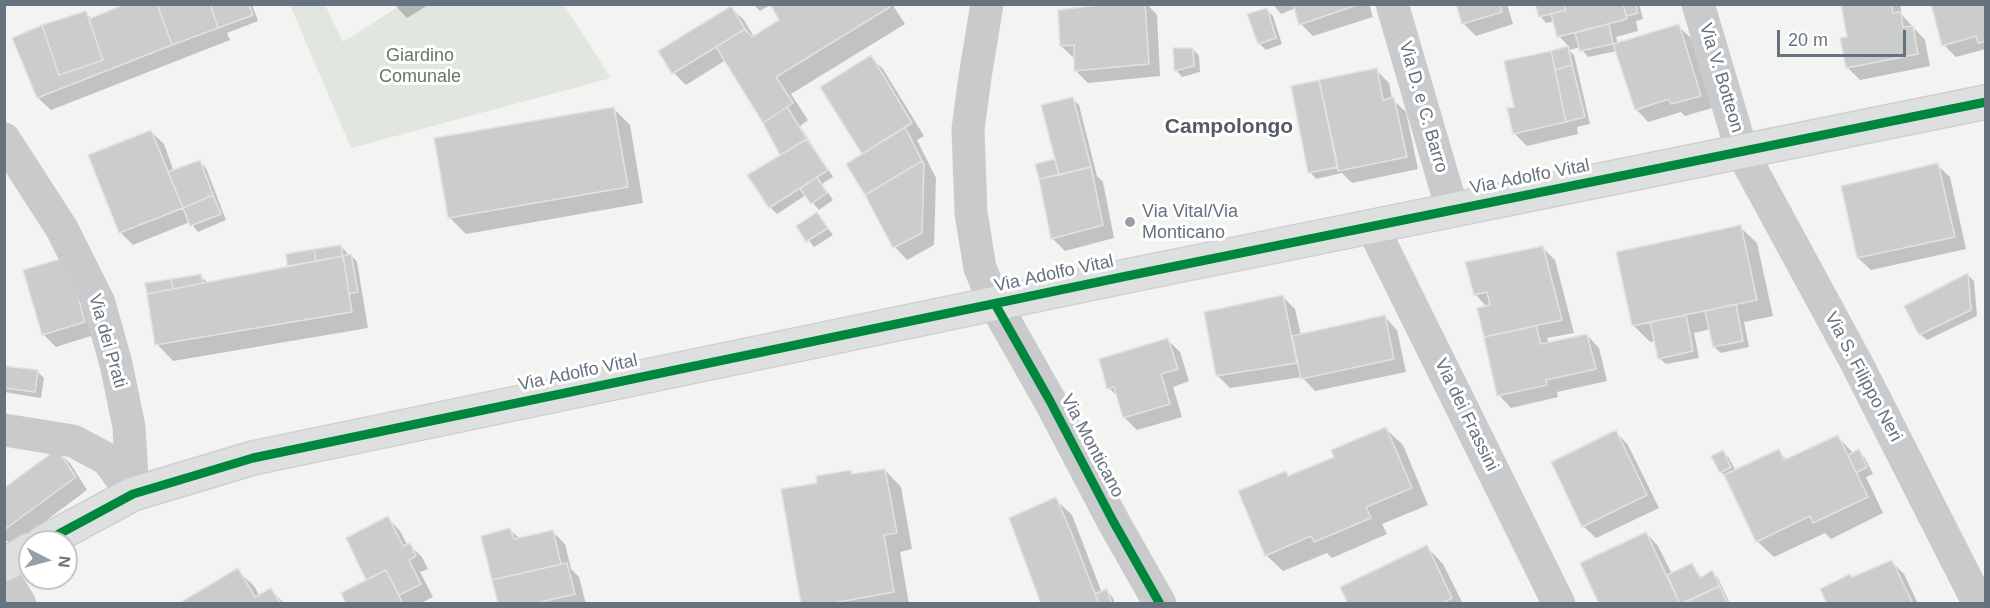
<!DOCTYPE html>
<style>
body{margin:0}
#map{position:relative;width:1990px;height:608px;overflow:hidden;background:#f3f3f2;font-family:Helvetica,sans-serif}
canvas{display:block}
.frame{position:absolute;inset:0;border:6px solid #66737f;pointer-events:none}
.north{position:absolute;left:18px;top:530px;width:60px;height:60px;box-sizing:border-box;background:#fff;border:2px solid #c2c7cc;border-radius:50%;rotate:96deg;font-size:16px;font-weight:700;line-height:24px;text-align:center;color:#66737f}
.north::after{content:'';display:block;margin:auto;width:21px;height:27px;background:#97a0a7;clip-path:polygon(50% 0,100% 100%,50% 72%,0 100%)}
.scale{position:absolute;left:1777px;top:30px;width:129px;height:27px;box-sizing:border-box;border:3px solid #66737f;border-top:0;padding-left:8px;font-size:18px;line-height:21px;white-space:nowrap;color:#66737f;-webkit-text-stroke:4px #fff;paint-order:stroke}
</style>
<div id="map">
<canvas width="1990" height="608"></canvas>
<div class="frame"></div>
<div class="north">N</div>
<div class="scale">20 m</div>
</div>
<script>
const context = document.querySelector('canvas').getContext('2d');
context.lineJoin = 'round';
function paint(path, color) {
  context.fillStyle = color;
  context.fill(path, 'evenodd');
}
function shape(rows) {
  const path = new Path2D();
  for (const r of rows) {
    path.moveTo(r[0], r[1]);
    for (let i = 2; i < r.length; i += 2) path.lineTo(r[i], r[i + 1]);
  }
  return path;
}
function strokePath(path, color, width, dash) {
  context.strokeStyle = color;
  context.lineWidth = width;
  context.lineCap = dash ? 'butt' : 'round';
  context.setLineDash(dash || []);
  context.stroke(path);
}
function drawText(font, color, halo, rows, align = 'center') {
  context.font = font + ' Helvetica,sans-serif';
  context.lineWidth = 6;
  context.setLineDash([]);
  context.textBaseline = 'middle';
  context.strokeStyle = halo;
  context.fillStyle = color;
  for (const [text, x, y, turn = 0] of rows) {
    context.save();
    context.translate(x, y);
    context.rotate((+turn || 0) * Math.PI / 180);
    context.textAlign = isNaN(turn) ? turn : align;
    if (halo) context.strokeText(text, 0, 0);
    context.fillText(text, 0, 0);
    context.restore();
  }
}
paint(shape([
 [290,5,325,5,343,42,401,5,564,5,611,78,351,148]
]), '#e2e6e0');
paint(shape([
 [131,4,252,4,258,21,227,33,230,40,51,110,38,98,85,12,93,20],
 [394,4,430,4,407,18],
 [753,4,772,4,760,11],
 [772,4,892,4,905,24,791,94,808,120,800,126,833,177,822,184,833,200,819,210,806,195,777,214,770,207,749,176,782,155,726,60,686,85,674,73,731,8,744,20,754,37,782,21],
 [1122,4,1147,4,1157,15,1160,76,1088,83,1076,71,1076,58,1074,58,1061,46],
 [1273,4,1369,4,1373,17,1313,36,1301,24,1296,8,1281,14],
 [1458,4,1507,4,1513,24,1476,36,1463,23],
 [1537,4,1639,4,1643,19,1636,21,1638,31,1616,37,1618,44,1678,26,1691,38,1712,108,1685,116,1681,112,1648,122,1636,109,1617,51,1588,57,1582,50,1581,47,1569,50,1574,55,1590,124,1577,127,1578,134,1527,146,1514,133,1516,108,1551,52,1570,48,1559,36,1555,21,1546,23,1540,16],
 [1842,4,1900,4,1902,15,1925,40,1930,66,1860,80,1847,67,1849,38],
 [1986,4,1986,49,1956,57,1944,45],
 [1266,9,1273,16,1282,44,1266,50,1259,43],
 [1193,49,1199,56,1200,72,1182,77,1176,70],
 [870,57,883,69,924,136,917,140,936,178,934,245,907,260,895,247,867,194,864,155],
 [1376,70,1389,83,1392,99,1406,112,1418,169,1352,183,1342,173,1316,179,1310,172],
 [1073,99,1079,105,1097,176,1103,182,1114,238,1065,251,1052,238,1057,160],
 [613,108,630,125,643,203,466,234,449,217],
 [151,132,164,144,174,172,200,162,206,168,226,220,198,232,190,222,133,245,120,232],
 [1937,165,1950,177,1966,249,1871,270,1858,258],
 [817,214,833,235,814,247,798,226],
 [1740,227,1757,243,1773,316,1744,322,1749,347,1721,353,1714,347,1711,329,1694,333,1699,358,1666,364,1659,358,1656,341,1650,342,1633,325],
 [341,246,347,253,348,256,351,255,357,262,368,328,173,361,157,344,147,285,200,276,207,282,291,267,289,266],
 [1542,247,1555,260,1574,333,1547,338,1549,344,1587,335,1599,348,1607,381,1557,392,1558,397,1511,408,1499,395,1479,309,1487,307,1475,294],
 [66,259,97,334,56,347,43,334],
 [1968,275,1974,281,1977,316,1927,340,1920,334],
 [1283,297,1295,309,1301,335,1385,317,1397,330,1406,372,1315,391,1302,377,1230,388,1218,376],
 [1167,339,1180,352,1189,381,1173,387,1182,417,1137,430,1125,418,1119,398,1109,388],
 [4,367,37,371,44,378,41,398,4,392],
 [1386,429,1403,445,1428,505,1382,524,1387,534,1332,558,1327,553,1283,571,1266,555,1286,473,1290,477,1336,458],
 [1616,432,1628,445,1659,508,1596,538,1583,526],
 [1837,436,1854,454,1859,451,1865,458,1873,474,1866,477,1883,513,1831,539,1825,533,1774,557,1757,541,1726,477,1721,472,1723,452,1729,458,1736,471,1778,451,1787,460],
 [57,451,70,463,87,490,12,546,4,538,4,489],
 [885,470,901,487,912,549,900,552,909,604,803,604,819,484,851,472,855,475],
 [1055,499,1072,515,1102,593,1107,591,1113,598,1115,604,1043,604],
 [388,518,400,531,408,546,409,545,422,557,428,569,420,572,433,597,419,604,348,604,368,580,348,539],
 [510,530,520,539,552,531,565,544,571,569,579,577,586,604,500,604,483,537],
 [1646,533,1658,546,1672,574,1692,565,1702,578,1712,572,1718,578,1730,604,1601,604],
 [1427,547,1443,564,1463,604,1349,604],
 [1892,562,1904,574,1918,604,1829,604,1853,579],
 [237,570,254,586,260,596,271,590,285,604,181,604]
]), '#0003');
const building = shape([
 [125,4,157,4,172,45,37,98,12,38,42,25,59,75,103,60,89,19,125,4],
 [157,4,210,4,218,28,172,45,157,4],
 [210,4,249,4,253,15,218,28,210,4],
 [770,4,888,4,890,7,776,77,793,103,763,123,716,47,745,29,752,37,779,20,770,4],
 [1108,4,1145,4,1149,64,1074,71,1074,45,1060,46,1058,10,1108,4],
 [1293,4,1360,4,1299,25,1293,4],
 [1456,4,1500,4,1502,12,1462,24,1456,4],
 [1535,4,1564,4,1566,10,1539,17,1535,4],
 [1564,4,1623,4,1627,19,1557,37,1551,14,1566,10,1564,4],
 [1623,4,1635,4,1638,13,1626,16,1623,4],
 [1841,4,1891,4,1893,13,1901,12,1903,27,1913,26,1918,54,1846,68,1840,38,1847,37,1841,4],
 [1931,4,1986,4,1986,41,1978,43,1976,36,1942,46,1931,4],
 [731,6,745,29,672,74,658,51,731,6],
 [1267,8,1276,38,1258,44,1247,14,1267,8],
 [86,11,103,60,59,75,42,25,86,11],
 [1609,24,1613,44,1580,51,1575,33,1609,24],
 [1679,24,1701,96,1671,104,1669,99,1635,110,1613,44,1679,24],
 [1568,46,1572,65,1555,70,1551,51,1568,46],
 [1173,48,1193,48,1194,66,1174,71,1173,48],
 [1551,51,1566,122,1513,134,1507,108,1514,107,1504,61,1551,51],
 [871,55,912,123,862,154,820,87,871,55],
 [1572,65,1585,117,1566,122,1555,70,1572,65],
 [1377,68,1383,100,1394,97,1407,157,1338,171,1319,80,1377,68],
 [1319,80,1338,167,1308,173,1291,86,1319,80],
 [1073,97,1091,167,1059,175,1041,105,1073,97],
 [614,107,628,187,448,218,434,138,614,107],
 [787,107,807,139,780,155,763,123,787,107],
 [905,127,922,161,865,195,846,164,905,127],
 [151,130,183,208,119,233,88,155,151,130],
 [807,139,828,170,769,208,747,175,807,139],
 [1055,159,1059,175,1039,179,1035,164,1055,159],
 [200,160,213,195,183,208,168,172,200,160],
 [922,161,924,164,922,233,893,248,865,195,922,161],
 [1938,163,1955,237,1857,258,1841,186,1938,163],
 [1091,167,1103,225,1051,239,1039,179,1091,167],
 [817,177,827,193,811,204,800,189,817,177],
 [213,195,221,214,190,226,183,208,213,195],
 [817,212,828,228,806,242,796,226,817,212],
 [1741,225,1757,300,1632,326,1616,252,1741,225],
 [341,245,343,256,316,261,314,249,341,245],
 [1543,246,1562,320,1484,337,1477,308,1490,305,1487,292,1474,295,1465,262,1543,246],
 [314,249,316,261,287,266,286,254,314,249],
 [351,254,358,292,349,294,343,256,351,254],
 [343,256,352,312,155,345,147,294,343,256],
 [67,257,85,322,42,335,23,270,67,257],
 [1968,273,1971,310,1919,335,1904,306,1968,273],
 [201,274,203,283,173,289,171,279,201,274],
 [171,279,173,289,147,294,145,283,171,279],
 [1283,295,1297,363,1216,376,1204,312,1283,295],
 [1736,304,1743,341,1713,347,1705,311,1736,304],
 [1385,315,1394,359,1301,379,1292,336,1385,315],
 [1686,315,1693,351,1658,359,1650,322,1686,315],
 [1536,326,1541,344,1587,334,1596,369,1546,380,1547,385,1497,396,1484,337,1536,326],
 [1168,338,1178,369,1161,374,1170,404,1123,418,1114,387,1107,389,1099,359,1168,338],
 [4,366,38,370,35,392,4,388,4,366],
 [1386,427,1412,488,1366,507,1371,518,1314,542,1311,536,1265,556,1238,491,1286,471,1288,476,1334,457,1331,450,1386,427],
 [1616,430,1647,495,1582,527,1551,462,1616,430],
 [1838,435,1868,497,1813,523,1810,516,1756,542,1724,475,1779,449,1784,460,1838,435],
 [57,449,76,477,4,530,4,488,57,449],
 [1859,449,1867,467,1856,473,1848,455,1859,449],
 [1723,450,1731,467,1720,473,1711,456,1723,450],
 [885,469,897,533,884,535,894,592,827,604,801,604,781,489,817,483,816,476,851,470,852,474,885,469],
 [1056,497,1071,532,1099,604,1041,604,1009,518,1056,497],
 [388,516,403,546,410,543,416,556,409,560,421,584,399,595,386,570,366,580,346,538,388,516],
 [510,528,514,539,553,530,561,564,492,580,481,536,510,528],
 [1646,532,1680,604,1599,604,1580,563,1646,532],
 [1427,545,1452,598,1441,604,1348,604,1340,587,1427,545],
 [1892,560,1913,604,1827,604,1820,589,1850,574,1852,577,1892,560],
 [567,563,575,594,533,604,498,604,492,580,567,563],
 [1692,563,1700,578,1712,570,1720,586,1680,604,1667,575,1692,563],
 [238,568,255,597,271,588,281,604,178,604,238,568],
 [386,570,403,604,346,604,341,593,386,570],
 [1720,586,1728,604,1682,604,1720,586],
 [1107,589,1112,604,1099,604,1095,594,1107,589]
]);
paint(building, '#cbcccc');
strokePath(building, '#e2e2e2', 1.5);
const secondary = shape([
 [44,542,133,494,253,458,1127,276,1986,102],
 [4,565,30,550]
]);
strokePath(secondary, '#cfcfd0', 36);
strokePath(shape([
 [987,4,975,77,968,129,971,213,980,268,995,304,1050,401,1113,521,1160,604],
 [1392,4,1452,209],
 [1698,4,1742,152,1856,362,1979,604],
 [4,139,62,229,99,303,116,364,129,427,133,494],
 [1372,226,1559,604],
 [4,430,73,441,107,459,133,494],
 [4,578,20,604]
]), '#c9cacb', 33);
strokePath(secondary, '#dedfdf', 33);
strokePath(shape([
 [995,304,1050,401,1113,521,1160,604],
 [44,542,133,494,253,458,1127,276,1986,102]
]), '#00873e', 9);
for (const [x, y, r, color] of [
 [1130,222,6,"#97a0a7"]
]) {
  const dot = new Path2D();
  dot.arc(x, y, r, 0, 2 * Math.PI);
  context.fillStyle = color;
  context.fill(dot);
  strokePath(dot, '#fff', 2);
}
drawText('18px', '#677764', '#fff', [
 ["Giardino",420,56],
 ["Comunale",420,77]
]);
drawText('18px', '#66737f', '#fff', [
 ["Via V. Botteon",1721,78,73],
 ["Via D. e C. Barro",1423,107,74],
 ["Via Adolfo Vital",1530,177,-11],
 ["Via Adolfo Vital",1054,274,-12],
 ["Via dei Prati",107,341,74],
 ["Via Adolfo Vital",578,373,-12],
 ["Via S. Filippo Neri",1863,377,62],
 ["Via dei Frassini",1466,415,64],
 ["Via Monticano",1092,446,62]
]);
drawText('18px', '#66737f', '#fff', [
 ["Via Vital/Via",1142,212],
 ["Monticano",1142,233]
], 'left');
drawText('bold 21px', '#535c65', '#fff', [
 ["Campolongo",1229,127]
]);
</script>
